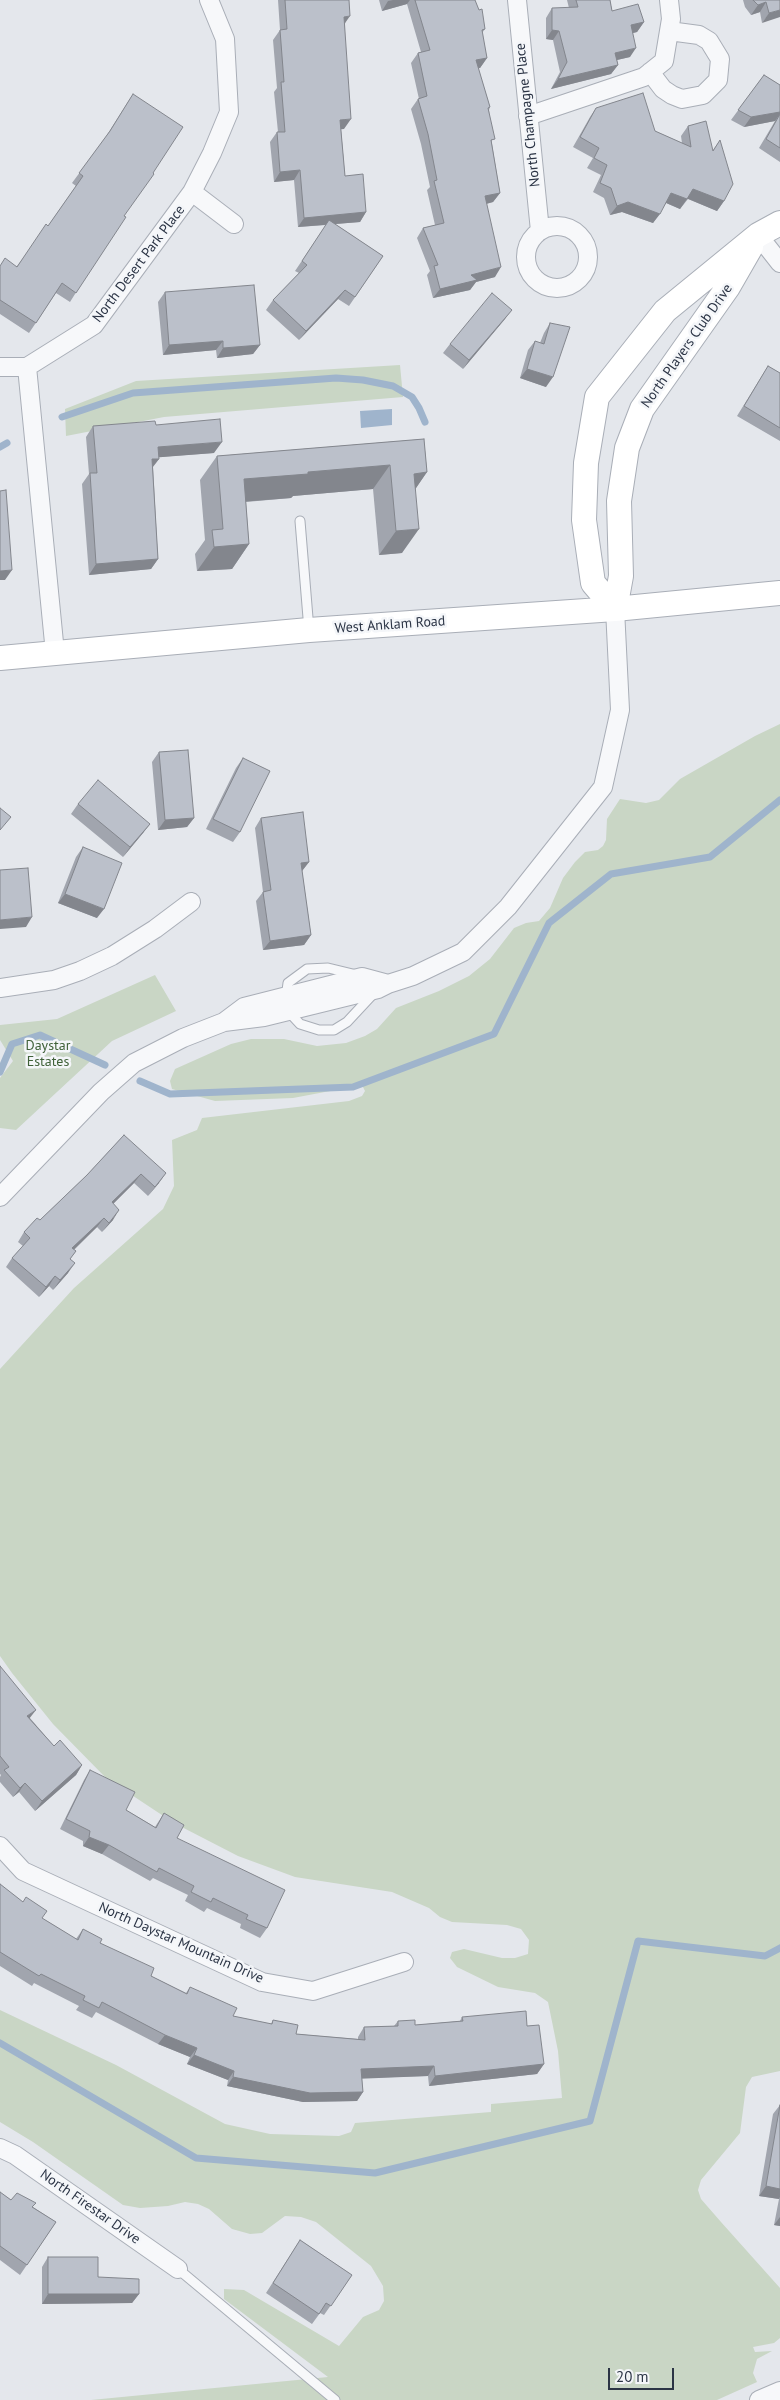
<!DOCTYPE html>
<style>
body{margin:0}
#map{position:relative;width:780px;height:2400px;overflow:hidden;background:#e4e7ec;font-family:"PT Sans",sans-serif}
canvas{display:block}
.scale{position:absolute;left:608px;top:2368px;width:66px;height:22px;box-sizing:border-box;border:2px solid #2b3445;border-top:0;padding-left:6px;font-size:15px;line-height:18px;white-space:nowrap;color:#2b3445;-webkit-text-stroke:4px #f4f6f9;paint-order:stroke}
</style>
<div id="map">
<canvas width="780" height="2400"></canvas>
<div class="scale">20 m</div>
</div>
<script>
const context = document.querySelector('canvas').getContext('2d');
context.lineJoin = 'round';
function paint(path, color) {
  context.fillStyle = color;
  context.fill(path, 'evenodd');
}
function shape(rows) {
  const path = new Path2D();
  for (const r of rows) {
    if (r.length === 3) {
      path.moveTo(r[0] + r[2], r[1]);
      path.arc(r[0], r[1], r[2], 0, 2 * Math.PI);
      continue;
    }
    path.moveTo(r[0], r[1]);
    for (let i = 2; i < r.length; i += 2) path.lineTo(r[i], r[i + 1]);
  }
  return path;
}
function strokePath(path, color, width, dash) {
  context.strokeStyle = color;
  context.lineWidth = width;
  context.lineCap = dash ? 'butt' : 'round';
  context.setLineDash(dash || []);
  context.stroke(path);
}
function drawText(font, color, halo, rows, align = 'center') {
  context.font = font + ' "PT Sans",sans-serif';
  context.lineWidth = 5;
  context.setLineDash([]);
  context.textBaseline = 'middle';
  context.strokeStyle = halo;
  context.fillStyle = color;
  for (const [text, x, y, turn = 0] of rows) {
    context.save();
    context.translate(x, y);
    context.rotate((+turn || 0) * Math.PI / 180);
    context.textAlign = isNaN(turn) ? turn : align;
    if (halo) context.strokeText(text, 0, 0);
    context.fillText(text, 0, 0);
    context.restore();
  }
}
paint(shape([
 [400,365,403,397,164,417,66,436,65,409,136,381],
 [780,724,780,2071,752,2077,746,2087,740,2133,701,2180,698,2190,701,2199,721,2222,780,2288,780,2338,774,2343,753,2347,755,2352,772,2351,757,2359,753,2373,757,2382,717,2400,91,2400,328,2377,224,2299,224,2289,244,2290,339,2346,363,2317,379,2310,384,2301,383,2286,371,2266,316,2222,301,2217,285,2216,262,2233,250,2234,232,2229,209,2209,198,2204,185,2202,168,2206,140,2208,123,2205,33,2142,0,2122,0,2010,116,2065,225,2124,270,2134,339,2136,351,2132,355,2123,491,2112,491,2104,562,2098,558,2051,548,2002,535,1993,498,1987,457,1967,450,1958,452,1952,464,1949,502,1958,515,1958,528,1954,529,1940,521,1929,507,1925,452,1922,440,1917,429,1908,392,1892,295,1877,238,1856,174,1823,106,1778,53,1724,12,1673,0,1656,0,1369,74,1288,163,1209,174,1186,172,1140,197,1130,202,1118,349,1101,362,1096,365,1091,362,1085,293,1098,215,1101,172,1089,170,1081,175,1069,231,1044,251,1039,284,1039,317,1046,346,1043,365,1036,377,1029,396,1008,439,991,469,976,490,959,514,928,526,923,539,921,550,908,563,878,575,862,585,852,598,850,603,846,606,840,607,819,620,799,646,803,659,800,680,779,755,736],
 [155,975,176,1011,112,1041,16,1130,0,1128,0,1078,13,1061,0,1040,0,1025,57,1019]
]), '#c9d6c5');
paint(shape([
 [392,409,392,425,361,428,360,411]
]), '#9fb4cc');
strokePath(shape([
 [62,417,133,393,336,378,363,380,393,386,412,397,419,408,425,422],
 [0,447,7,443],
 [0,1072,12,1044,40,1035,105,1065],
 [140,1081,170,1094,353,1087,494,1034,549,923,611,874,710,857,780,800],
 [0,2043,196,2158,375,2173,590,2121,638,1941,765,1956,780,1948]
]), '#9fb4cc', 7);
const lane = shape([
 [300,521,309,630],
 [286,998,288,983,307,969,328,968,357,975],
 [288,1011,300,1024,319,1030,334,1030,347,1022,374,993],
 [178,2269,335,2400]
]);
const street = shape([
 [517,0,540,231],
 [650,72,663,89,672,95,682,99,703,95,718,80,720,59,709,41,699,35,669,31],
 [528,116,644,77,664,61,671,19,669,0],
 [192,192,234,224],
 [557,257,31],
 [758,235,780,263],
 [0,367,27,367],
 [27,367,94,325,192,192,212,153,229,112,225,39,209,0],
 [27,367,55,653],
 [388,984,413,976,463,952,508,907,603,787,620,710,615,609],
 [0,988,54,980,80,971,112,956,155,929,191,902],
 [0,1197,101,1092,134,1063,183,1038,224,1022,244,1007,362,977,388,984,378,989,264,1017,224,1022],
 [0,1846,23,1871,262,1982,313,1991,404,1962],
 [0,2148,15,2155,178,2269],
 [759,2400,780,2391]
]);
const secondary = shape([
 [615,609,593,583,584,520,586,463,597,397,665,311,758,235,780,223],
 [615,609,621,576,619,501,627,448,642,409,728,287,751,247],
 [0,658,309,630,615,609,780,593]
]);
strokePath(lane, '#a9aeb7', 11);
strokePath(street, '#a9aeb7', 20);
strokePath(secondary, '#a9aeb7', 26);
strokePath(lane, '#f7f8fa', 9);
strokePath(street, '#f7f8fa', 18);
strokePath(secondary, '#fff', 24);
paint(shape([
 [278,0,349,0,345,24,344,129,341,129,345,176,366,212,360,222,335,224,383,256,349,306,338,299,299,340,266,310,273,300,299,273,295,271,326,225,298,227,294,180,274,182,270,142,277,132,278,132,274,92,277,88,273,40,280,30],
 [379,0,475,0,485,29,482,33,487,58,480,68,478,68,490,107,489,110,492,144,500,193,493,202,486,204,495,277,476,282,470,290,433,298,427,275,430,271,417,238,423,228,435,225,427,190,430,187,421,144,411,109,418,99,419,99,411,63,418,53,421,52,407,4,382,11],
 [567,0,610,0,612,11,644,22,637,32,633,33,630,57,617,60,618,65,611,74,551,89,560,72,553,40,546,39,546,18,552,8,569,8],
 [743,0,780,0,762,23,760,12,751,15,745,7],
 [764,75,780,85,780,162,759,148,775,121,744,127,731,120],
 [133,94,124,216,70,302,56,293,29,333,0,314,0,266,17,266,48,226,76,186,72,183,105,138],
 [596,108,655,131,682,143,681,136,688,126,713,150,720,140,724,201,717,211,688,199,680,209,666,203,653,223,622,212,610,215,604,198,593,192,601,175,587,168,593,158,573,147,590,117],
 [165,292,260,345,253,354,217,358,216,350,163,355,158,302],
 [505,319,463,369,443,353,450,344],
 [550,323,546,387,520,378,528,350,535,341,540,343,544,333],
 [768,366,780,373,780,441,737,416],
 [156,425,214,453,159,457,159,459,153,467,158,559,151,569,89,575,82,484,89,474,86,437,93,426],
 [424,439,427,472,415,489,402,553,379,555,373,489,293,496,291,498,246,502,249,544,232,569,197,571,195,554,205,540,200,480,217,456],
 [159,752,194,818,187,827,158,830,152,762],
 [243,758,240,832,233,842,206,829,236,768],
 [78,804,150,824,143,833,123,857,71,814],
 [261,818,309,862,302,871,311,935,304,945,263,950,256,901,263,892,255,828],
 [83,847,97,918,58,903,76,857],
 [124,1135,159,1183,148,1196,134,1183,113,1204,113,1220,102,1232,97,1227,74,1250,76,1251,70,1259,68,1273,53,1290,49,1286,39,1297,6,1267,12,1258,23,1246,18,1242,24,1232,40,1220,87,1175],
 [0,1666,30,1718,54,1746,82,1765,76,1775,35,1811,19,1792,13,1797,0,1782,0,1777,1,1775,0,1774],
 [90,1770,126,1810,155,1827,164,1813,177,1838,267,1928,260,1938,240,1928,241,1924,207,1908,204,1912,185,1901,188,1895,153,1878,150,1881,102,1854,83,1846,83,1841,60,1829,84,1780],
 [0,1884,42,1918,76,1939,83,1929,100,1943,151,1976,186,1993,190,1987,233,2016,271,2024,273,2020,296,2034,358,2039,358,2037,364,2027,394,2026,398,2021,415,2025,460,2021,462,2017,527,2026,544,2064,537,2074,429,2086,428,2076,362,2078,363,2092,357,2101,303,2102,227,2086,228,2080,187,2064,190,2057,158,2044,96,2012,92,2018,76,2010,79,2006,34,1983,32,1986,0,1966],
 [780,2105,780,2226,774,2225,779,2199,759,2196,773,2114],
 [0,2192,11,2200,33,2207,56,2222,20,2275,0,2260],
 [300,2240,352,2275,324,2315,320,2313,312,2324,266,2293],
 [48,2257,98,2277,139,2294,132,2303,42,2304,42,2267]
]), '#a1a5ae');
paint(shape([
 [393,0,410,0,407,4,382,11,388,1],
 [766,2,760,12,751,15,758,5],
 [780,10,780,17,762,23,769,13],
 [350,16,343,26,344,17],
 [644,22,637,32,624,35,631,25],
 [552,30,559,31,553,40,546,39],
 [636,48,630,57,608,62,615,53],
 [487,58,480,68,469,70,476,60],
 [618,65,611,74,551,89,558,79],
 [780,112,780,114,775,121,744,127,751,117],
 [351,119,344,129,333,130,340,120],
 [300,170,294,180,274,182,280,172],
 [693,189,724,201,717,211,686,198],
 [500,193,493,202,478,206,485,196],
 [671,193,687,199,680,209,664,202],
 [628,202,660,214,653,223,622,212,610,215,617,206],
 [366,212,360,222,298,227,304,218],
 [501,267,495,277,476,282,470,290,433,298,440,289,471,275],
 [345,290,338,299,299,340,306,331],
 [512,310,505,319,463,369,469,360],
 [223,341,216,350,163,355,169,345],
 [260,345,253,354,217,358,223,348],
 [527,369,553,377,546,387,520,378],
 [222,442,214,453,150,458,158,447],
 [152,459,159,459,151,469],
 [390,465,373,489,293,496,291,498,227,503,244,479,308,472],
 [427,472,410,497,414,474],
 [419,529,402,553,379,555,396,531],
 [249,544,232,569,197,571,214,547],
 [158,559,151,569,89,575,96,564],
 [12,570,5,580,0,580,0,571],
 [194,818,187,827,158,830,165,820],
 [150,824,143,833,123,857,130,847],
 [309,862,302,871,301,863],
 [65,894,104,909,97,918,58,903],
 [32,917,26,927,0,929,0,920],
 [311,935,304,945,263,950,270,941],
 [166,1173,159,1183,148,1196,155,1187],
 [141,1174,134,1183,105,1212,112,1202],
 [119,1210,113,1220,102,1232,109,1223],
 [104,1218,97,1227,65,1258,72,1248],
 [75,1263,68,1273,53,1290,60,1280],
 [55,1276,49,1286,39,1297,46,1287],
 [36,1710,29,1719,27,1716],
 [82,1765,76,1775,35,1811,42,1801],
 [25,1783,19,1792,13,1797,20,1788],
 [89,1837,109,1845,102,1854,83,1846],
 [165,2035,197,2048,190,2057,158,2044],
 [194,2055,234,2071,228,2080,187,2064],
 [544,2064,537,2074,429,2086,435,2076],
 [434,2066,428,2076,354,2079,361,2069],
 [233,2077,363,2092,357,2101,303,2102,227,2086],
 [766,2186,780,2189,780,2197,779,2199,759,2196],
 [780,2217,780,2226,774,2225],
 [48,2294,139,2294,132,2303,42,2304]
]), '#83868d');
const building = shape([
 [285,0,349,0,350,16,344,17,351,119,340,120,345,176,363,174,366,212,304,218,300,170,280,172,277,132,285,132,281,82,284,82,280,30,287,29,285,0],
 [415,0,475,0,479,10,482,9,485,29,482,30,487,58,476,60,490,107,488,108,495,139,491,140,500,193,485,196,501,267,471,275,477,280,440,289,434,266,438,265,423,228,444,223,434,181,437,180,428,134,418,99,427,96,418,53,430,50,415,0],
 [576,0,610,0,612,11,638,4,644,22,631,25,636,48,615,53,618,65,558,79,567,62,559,31,552,30,552,8,578,7,576,0],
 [753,0,780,0,780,10,769,13,766,2,758,5,753,0],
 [764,75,780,85,780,112,751,117,738,110,764,75],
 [643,93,655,131,691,147,688,126,706,121,713,151,720,140,733,184,724,201,693,189,687,199,671,193,660,214,628,202,617,206,611,188,600,183,607,165,594,158,599,148,580,137,596,108,643,93],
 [133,94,183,127,153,173,154,174,124,216,126,217,76,293,62,283,36,323,0,300,0,266,5,258,17,267,46,224,48,226,83,176,79,173,110,131,133,94],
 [780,114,780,148,766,139,780,114],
 [329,220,383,256,355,297,345,290,306,331,273,300,307,265,302,261,329,220],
 [254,285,260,345,223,348,223,341,169,345,165,292,254,285],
 [492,293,512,310,469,360,450,344,492,293],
 [550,323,570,327,553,377,527,369,535,341,544,344,550,323],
 [768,366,780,373,780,428,744,406,768,366],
 [220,419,222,442,158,447,159,459,152,459,158,559,96,564,90,473,97,473,93,426,155,421,156,425,220,419],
 [424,439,427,472,414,474,419,529,396,531,390,465,308,472,308,474,244,479,249,544,214,547,212,530,223,529,217,456,424,439],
 [6,490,12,570,0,571,0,491,6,490],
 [188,750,194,818,165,820,159,752,188,750],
 [243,758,270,771,240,832,213,819,243,758],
 [98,780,150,824,130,847,78,804,98,780],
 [0,808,11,817,0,830,0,808],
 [303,812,309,862,301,863,311,935,270,941,263,892,271,890,261,818,303,812],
 [83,847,122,863,104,909,65,894,83,847],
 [28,868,32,917,0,920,0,870,28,868],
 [124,1135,166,1173,155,1187,141,1174,112,1202,119,1210,109,1223,104,1218,72,1248,76,1251,70,1259,75,1263,60,1280,55,1276,46,1287,12,1258,30,1238,24,1232,37,1218,40,1220,87,1175,124,1135],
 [0,1666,36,1710,27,1716,54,1746,60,1740,82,1765,42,1801,25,1783,20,1788,4,1770,9,1767,0,1756,0,1666],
 [90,1770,135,1792,126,1810,156,1828,164,1813,184,1825,177,1838,285,1890,267,1928,246,1919,248,1915,213,1898,211,1902,191,1892,194,1886,159,1868,157,1872,109,1845,89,1837,90,1831,66,1819,90,1770],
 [0,1884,23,1902,26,1897,47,1911,42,1918,78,1940,83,1929,102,1939,100,1943,154,1968,151,1976,187,1994,190,1987,237,2008,233,2016,272,2024,273,2020,298,2025,296,2034,365,2040,364,2027,398,2026,398,2021,415,2020,415,2025,463,2021,462,2017,526,2011,527,2026,539,2025,544,2064,435,2076,434,2066,361,2069,363,2092,310,2093,233,2077,234,2071,194,2055,197,2048,165,2035,102,2002,99,2008,83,2000,85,1996,41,1974,39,1976,0,1952,0,1884],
 [780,2105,780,2189,766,2186,780,2105],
 [0,2192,11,2200,17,2193,36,2203,32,2207,56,2222,27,2265,0,2246,0,2192],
 [300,2240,352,2275,331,2306,326,2303,319,2314,273,2283,300,2240],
 [48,2257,98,2257,98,2277,139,2279,139,2294,48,2294,48,2257]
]);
paint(building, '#bbc0ca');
strokePath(building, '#83868d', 1);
drawText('14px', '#2b3445', '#f4f6f9', [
 ["North Champagne Place",528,115,-96],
 ["North Desert Park Place",139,264,-53],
 ["North Players Club Drive",687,346,-55],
 ["West Anklam Road",390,625,-4],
 ["North Daystar Mountain Drive",181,1943,24],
 ["North Firestar Drive",90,2207,35]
]);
drawText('14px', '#3f6138', '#f4f6f9', [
 ["Daystar",48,1046],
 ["Estates",48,1062]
]);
</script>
